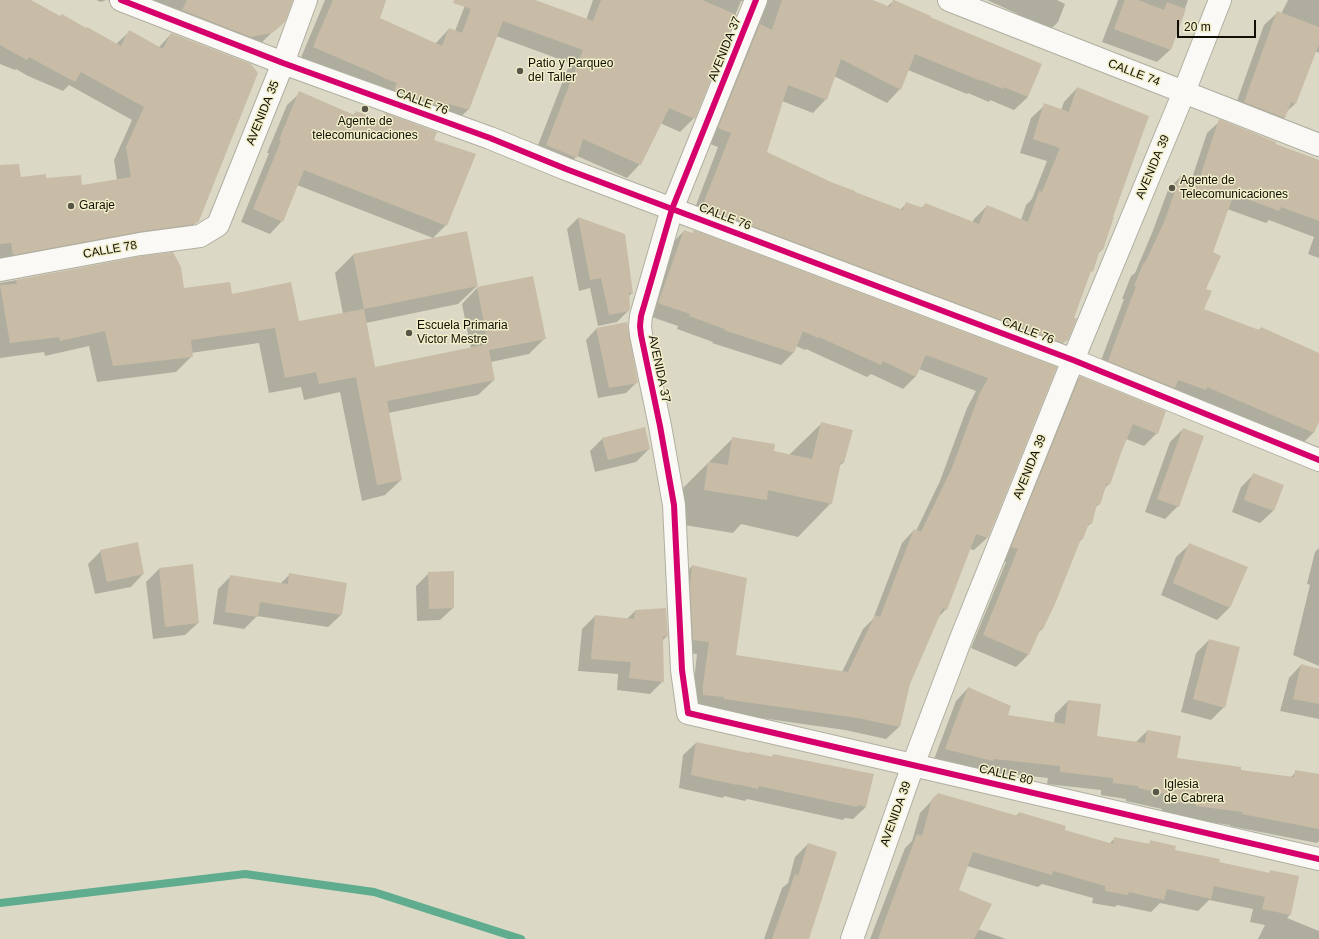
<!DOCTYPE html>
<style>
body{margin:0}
#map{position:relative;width:1319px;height:939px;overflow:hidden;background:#dbd9c6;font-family:Helvetica,sans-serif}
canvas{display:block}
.scale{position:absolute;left:1177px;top:20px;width:79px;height:18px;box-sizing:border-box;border:2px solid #110f04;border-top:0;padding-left:5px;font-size:12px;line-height:14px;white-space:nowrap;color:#110f04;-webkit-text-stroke:3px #f1eeca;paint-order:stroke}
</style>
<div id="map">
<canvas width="1319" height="939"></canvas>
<div class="scale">20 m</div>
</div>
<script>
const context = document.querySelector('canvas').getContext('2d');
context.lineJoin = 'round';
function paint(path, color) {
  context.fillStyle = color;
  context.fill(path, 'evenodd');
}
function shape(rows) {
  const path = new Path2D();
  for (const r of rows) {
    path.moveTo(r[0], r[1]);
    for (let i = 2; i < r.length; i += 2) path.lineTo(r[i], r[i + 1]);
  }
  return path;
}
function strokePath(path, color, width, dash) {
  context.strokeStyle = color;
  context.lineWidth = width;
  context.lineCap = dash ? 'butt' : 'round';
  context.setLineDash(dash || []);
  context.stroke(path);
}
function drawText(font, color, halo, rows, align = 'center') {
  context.font = font + ' Helvetica,sans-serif';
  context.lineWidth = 3;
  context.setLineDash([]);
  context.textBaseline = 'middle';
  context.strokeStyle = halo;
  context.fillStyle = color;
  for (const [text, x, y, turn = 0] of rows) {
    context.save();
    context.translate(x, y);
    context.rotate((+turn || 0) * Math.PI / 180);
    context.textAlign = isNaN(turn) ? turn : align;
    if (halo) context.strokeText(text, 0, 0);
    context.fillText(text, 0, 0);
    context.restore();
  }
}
paint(shape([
 [0,0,30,0,60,17,116,44,129,32,159,47,171,34,198,220,185,233,0,268,0,166,20,178,45,179,82,186,117,180,114,160,132,120,69,85,63,91,28,76,16,69,15,70,0,64],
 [96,0,106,0,101,2],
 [107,0,288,0,284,21,259,45],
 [325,0,386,0,379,19,435,44,449,29,455,31,467,0,536,0,535,1,586,20,593,0,870,0,887,7,893,1,929,18,1028,97,1014,110,990,100,989,102,968,93,967,94,908,70,900,89,887,103,834,76,826,99,813,113,782,101,766,153,853,193,900,210,906,204,921,208,925,205,972,223,974,219,987,206,1021,220,1026,205,1032,199,1047,161,1020,153,1031,118,1045,105,1061,110,1064,102,1077,88,1112,218,1102,250,1097,254,1073,318,1067,339,1053,353,690,221,718,147,705,142,747,1,741,1,694,118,680,132,660,123,640,164,627,178,577,156,563,171,533,158,570,63,496,36,468,110,454,123,300,60],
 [987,0,1057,0,1065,4,1058,22,1045,35,1014,23,1018,14],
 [1118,0,1188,0,1170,50,1157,62,1102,42],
 [1288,0,1319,0,1319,53,1315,51,1295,104,1286,112,1284,118,1272,130,1232,115,1264,25,1277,13,1281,14],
 [300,93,353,115,356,112,379,121,386,115,433,141,446,225,433,238,297,185,282,221,270,234,241,222,269,153,267,153,287,105],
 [1220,121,1274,145,1319,162,1319,258,1308,254,1314,237,1269,220,1266,223,1227,209,1211,253,1203,310,1258,330,1261,328,1319,354,1319,419,1314,432,1301,445,1096,374,1124,299,1122,299,1131,276,1135,273,1152,233,1168,190,1180,177,1191,181,1207,133],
 [578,218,624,235,632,293,628,297,628,311,617,322,598,326,590,288,579,291,567,229],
 [684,231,1055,368,987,538,974,550,970,549,946,609,937,619,909,683,899,727,886,739,845,730,712,711,691,707,697,654,681,652,680,579,692,566,734,656,842,672,863,629,873,619,902,543,914,530,916,531,940,481,967,408,976,391,919,369,916,376,903,389,871,374,867,377,806,349,805,350,796,346,793,353,781,365,712,343,713,342,677,329,678,326,646,315,671,244],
 [354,254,477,286,458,304,366,323,375,368,471,349,462,304,477,288,545,338,529,354,491,362,494,380,478,395,388,413,401,480,385,495,362,501,340,392,304,400,301,387,269,393,259,343,191,353,192,356,176,372,97,382,89,346,45,356,44,352,0,358,0,283,142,257,183,289,231,295,298,323,343,314,335,273],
 [596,329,637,382,626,393,598,398,586,340],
 [1080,377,1157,433,1144,446,1126,439,1109,484,1103,490,1099,504,1095,508,1091,523,1087,527,1082,539,1078,544,1043,628,1038,633,1028,655,1016,667,971,648,1006,562,999,560,1067,390],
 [822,423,844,462,838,467,831,503,798,537,741,524,733,533,672,523,675,496,733,438,773,452,789,455],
 [1183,429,1178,506,1165,519,1145,512,1170,442],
 [603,438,649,449,636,462,595,472,590,451],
 [1254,474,1273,511,1260,523,1232,512,1241,487],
 [137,543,143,574,131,587,95,594,88,564,101,551],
 [1189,545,1247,567,1229,608,1217,620,1161,595,1176,557],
 [1319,548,1319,666,1293,655,1310,585,1307,584,1315,552],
 [192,565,198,623,185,635,153,639,146,582,159,569],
 [429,573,453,608,440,620,417,621,416,586],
 [290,574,341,615,328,627,257,616,244,629,213,624,218,589,231,576,280,584],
 [635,611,667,636,662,641,663,681,650,694,617,690,618,674,578,671,582,629,595,616,627,619],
 [1209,640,1224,707,1211,720,1181,712,1196,653],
 [1301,665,1318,670,1319,668,1319,719,1280,711,1289,678],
 [968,688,1007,716,1054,723,1055,714,1068,701,1096,737,1135,743,1147,731,1176,759,1239,771,1290,778,1296,772,1319,785,1319,841,1317,843,1230,826,1230,825,1184,819,1161,814,1162,809,1126,801,1126,799,1101,795,1101,790,1047,784,1048,778,982,771,933,762,956,701],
 [696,743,749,754,771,757,774,755,866,807,853,819,845,818,843,820,747,799,745,801,724,796,723,798,679,788,683,755],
 [938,794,1015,817,1019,813,1063,831,1109,844,1114,839,1147,845,1151,842,1174,850,1218,863,1268,874,1271,871,1290,915,1287,918,1319,931,1319,939,1258,939,1265,925,1250,922,1253,909,1209,900,1198,911,1160,903,1151,912,1117,905,1115,907,1092,903,1093,898,1042,884,1038,887,967,866,957,890,978,929,1006,939,870,939,905,848,912,841,920,813],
 [808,844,807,939,764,939,782,888,788,883,795,857]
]), '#0003');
strokePath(shape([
 [0,903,245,874,374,892,521,939]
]), '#60ac8f', 8);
paint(shape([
 [0,0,31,0,60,16,62,14,86,28,87,27,121,46,129,30,163,49,171,33,251,64,258,73,199,221,195,224,138,232,13,255,11,243,0,244,0,165,19,164,21,177,46,174,46,178,81,175,82,185,131,177,126,147,144,107,81,72,75,82,29,57,27,60,0,45],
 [187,0,293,0,285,22,276,30,272,33,251,37,182,10],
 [333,0,386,0,380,18,442,46,449,28,462,33,471,9,453,3,454,0,535,0,593,21,601,0,702,0,737,15,695,119,669,108,641,165,583,139,577,158,546,145,583,50,503,21,469,110,449,104,447,109,394,90,397,83,383,78,383,77,313,47],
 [782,0,873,0,890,7,893,0,894,0,931,16,930,17,1042,64,1028,97,1004,87,1003,89,981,80,981,81,915,54,901,90,841,59,827,100,788,85,767,152,831,182,855,191,855,192,903,210,906,202,923,208,925,203,979,224,987,205,1028,222,1039,191,1042,192,1060,148,1033,139,1044,103,1069,112,1077,87,1149,116,1113,217,1114,217,1103,250,1100,250,1093,272,1091,271,1074,318,1077,318,1068,340,1062,343,702,207,731,133,718,128,760,24,772,30],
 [1125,0,1138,0,1164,10,1167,2,1186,9,1171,50,1114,29],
 [1277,11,1319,27,1319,44,1296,104,1291,102,1285,118,1244,102],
 [299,91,354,115,356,111,382,121,385,113,437,132,434,140,476,154,447,226,304,170,283,222,253,209,281,141,279,140],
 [1219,119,1276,142,1276,144,1319,160,1319,221,1281,207,1279,211,1234,194,1213,252,1221,256,1206,289,1212,291,1204,309,1259,330,1261,327,1319,353,1319,422,1314,433,1207,387,1206,390,1178,380,1175,388,1108,361,1136,286,1134,286,1144,262,1145,263,1165,220,1180,176,1198,183],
 [578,217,625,234,633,294,629,292,630,308,629,311,609,315,601,278,590,280],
 [684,230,692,233,694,230,1057,367,988,538,976,534,947,610,943,608,910,684,900,727,858,718,724,699,724,697,703,695,703,685,709,642,693,640,690,586,692,565,747,578,736,655,848,672,875,615,880,617,914,529,921,532,952,468,979,395,988,378,926,355,916,377,883,361,881,365,819,337,818,338,803,331,794,353,724,330,725,329,689,316,690,314,658,303],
 [467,231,478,286,364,309,353,254],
 [173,252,181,267,184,288,230,282,232,294,291,282,299,321,364,309,375,367,488,344,477,287,533,276,546,339,489,350,495,380,387,401,402,480,377,485,356,377,319,384,316,372,285,378,275,328,191,340,193,357,113,366,105,331,60,341,59,337,10,343,0,285,17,284,16,280,142,256],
 [627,322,638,383,609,388,596,328],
 [1080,376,1166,411,1158,434,1133,424,1121,453,1110,485,1107,483,1100,505,1097,504,1092,524,1089,523,1083,539,1081,539,1055,604,1043,629,1041,628,1029,655,983,635,1018,549,1011,547],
 [821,422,853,430,844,463,841,462,832,504,768,490,767,500,704,490,708,462,728,465,732,437,775,444,774,451,812,459],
 [645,427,650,449,608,460,602,438],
 [1183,428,1204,436,1179,507,1157,499],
 [1253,473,1284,485,1274,511,1244,500],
 [138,542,144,574,107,582,100,550],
 [1189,543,1248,567,1230,608,1173,583],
 [193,564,199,623,165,627,159,568],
 [454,571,454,608,429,609,428,572],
 [289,573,347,583,342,615,260,602,258,617,225,612,230,575,288,584],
 [666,608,668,637,663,636,664,682,629,678,631,662,591,659,595,615,634,619,635,610],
 [1209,639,1240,647,1225,708,1193,699],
 [1301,664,1319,669,1319,704,1293,699],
 [968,687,1011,706,1008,715,1065,724,1068,700,1101,704,1097,736,1145,743,1147,730,1181,736,1177,758,1241,767,1241,770,1294,777,1295,770,1319,774,1319,829,1242,814,1243,812,1196,806,1196,804,1173,802,1174,796,1138,788,1138,786,1113,783,1113,778,1060,772,1060,766,994,759,993,761,945,749],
 [696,742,749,753,750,752,773,757,773,754,874,774,866,807,858,805,857,807,759,786,758,789,737,784,737,785,691,775],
 [938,793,1018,816,1019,812,1066,826,1065,830,1113,844,1114,837,1150,844,1150,840,1176,846,1175,850,1220,859,1219,862,1270,873,1270,870,1299,876,1291,915,1262,909,1265,897,1214,886,1211,899,1167,889,1164,900,1129,892,1128,895,1105,891,1105,886,1053,871,1052,875,973,852,959,890,992,904,974,939,878,939,917,834,922,836,932,799],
 [808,843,837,852,809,939,772,939,795,874,798,876]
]), '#c8bca7');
const street = shape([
 [121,0,283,63,490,138,566,169,1073,360,1319,460],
 [756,0,672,209,641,316,640,326,641,335,660,426,674,505,682,670,688,713,1319,859],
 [949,0,1319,145],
 [0,270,140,244,200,236,218,225,283,63,306,0],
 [852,939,913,765,960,641,1073,360,1184,92,1220,0]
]);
strokePath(street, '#b0afa0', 24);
strokePath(street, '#faf9f6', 22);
strokePath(shape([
 [121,0,283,63,490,138,566,169,1073,360,1319,460],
 [756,0,672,209,641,316,640,326,641,335,660,426,674,505,682,670,688,713,1319,859]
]), '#d6006c', 6);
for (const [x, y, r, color] of [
 [520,71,4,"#585648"],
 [365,109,4,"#585648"],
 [1172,188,4,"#585648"],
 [71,206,4,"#585648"],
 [409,333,4,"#585648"],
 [1156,792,4,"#585648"]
]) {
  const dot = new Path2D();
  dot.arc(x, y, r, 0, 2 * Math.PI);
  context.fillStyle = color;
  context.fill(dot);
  strokePath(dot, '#f1eeca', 1.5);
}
drawText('12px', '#110f04', '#f1eeca', [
 ["AVENIDA 37",725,49,-68],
 ["CALLE 74",1134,73,21],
 ["CALLE 76",422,102,20],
 ["AVENIDA 35",263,113,-68],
 ["AVENIDA 39",1153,167,-67],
 ["CALLE 76",725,217,21],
 ["CALLE 78",110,250,-10],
 ["CALLE 76",1028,331,21],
 ["AVENIDA 37",659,369,78],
 ["AVENIDA 39",1030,467,-68],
 ["CALLE 80",1006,775,13],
 ["AVENIDA 39",896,814,-70]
]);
drawText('12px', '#110f04', '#f1eeca', [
 ["Patio y Parqueo",528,64],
 ["del Taller",528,78],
 ["Agente de",365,122,"center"],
 ["telecomunicaciones",365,136,"center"],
 ["Agente de",1180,181],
 ["Telecomunicaciones",1180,195],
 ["Garaje",79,206],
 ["Escuela Primaria",417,326],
 ["Victor Mestre",417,340],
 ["Iglesia",1164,785],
 ["de Cabrera",1164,799]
], 'left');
</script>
